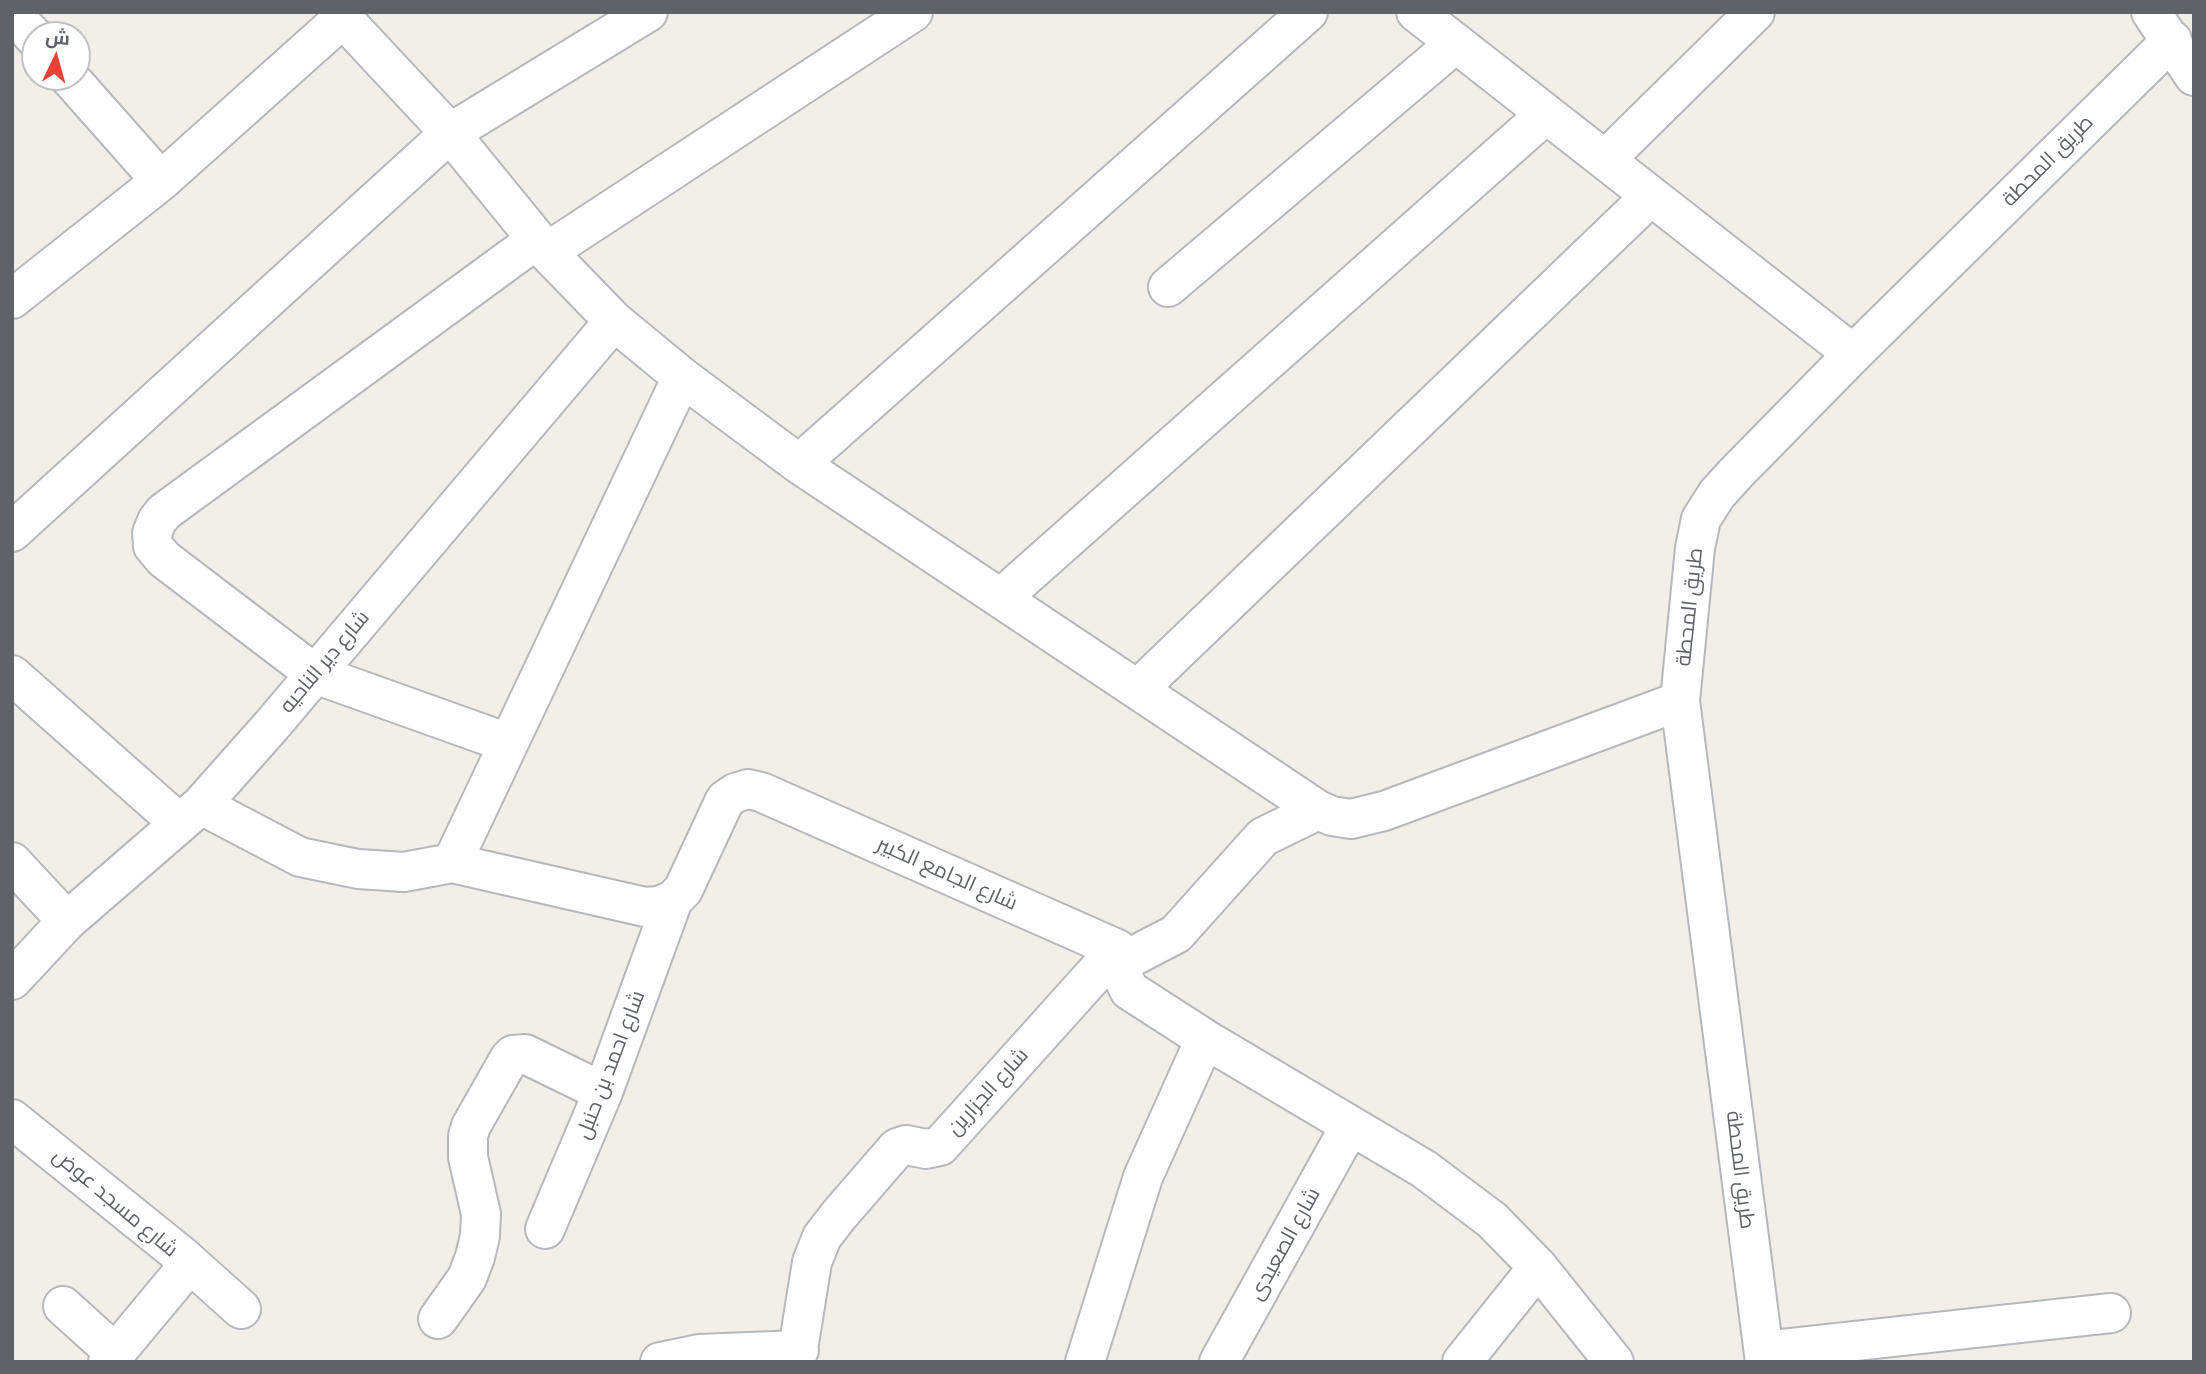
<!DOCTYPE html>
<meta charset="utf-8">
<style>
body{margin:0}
#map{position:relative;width:2206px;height:1374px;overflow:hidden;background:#f1efe8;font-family:"IBM Plex Sans",Cairo,sans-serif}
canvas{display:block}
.frame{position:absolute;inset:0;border:14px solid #5f6368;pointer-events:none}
.north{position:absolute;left:21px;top:21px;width:70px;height:70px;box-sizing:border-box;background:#fff;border:2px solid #bfc1c3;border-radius:50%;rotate:5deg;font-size:19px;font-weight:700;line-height:28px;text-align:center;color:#5f6368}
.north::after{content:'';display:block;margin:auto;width:24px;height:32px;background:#ea4335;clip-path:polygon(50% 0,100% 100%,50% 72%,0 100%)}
</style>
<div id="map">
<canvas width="2206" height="1374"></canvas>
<div class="frame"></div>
<div class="north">ش</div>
</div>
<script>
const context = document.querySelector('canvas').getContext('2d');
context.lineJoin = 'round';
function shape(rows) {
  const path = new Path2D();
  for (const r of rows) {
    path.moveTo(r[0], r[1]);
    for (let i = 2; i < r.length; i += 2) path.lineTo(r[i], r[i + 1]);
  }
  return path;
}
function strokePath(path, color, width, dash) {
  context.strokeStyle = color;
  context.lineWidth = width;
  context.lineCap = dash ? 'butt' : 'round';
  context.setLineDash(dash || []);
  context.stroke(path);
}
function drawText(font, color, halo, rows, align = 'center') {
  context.font = font + ' "IBM Plex Sans",Cairo,sans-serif';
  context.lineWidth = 5;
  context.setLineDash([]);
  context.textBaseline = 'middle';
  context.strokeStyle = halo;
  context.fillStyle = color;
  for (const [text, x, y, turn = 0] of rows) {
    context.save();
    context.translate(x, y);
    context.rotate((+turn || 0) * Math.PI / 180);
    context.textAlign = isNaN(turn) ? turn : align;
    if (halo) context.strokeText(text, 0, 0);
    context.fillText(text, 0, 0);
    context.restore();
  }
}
const minor = shape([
 [337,12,450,133,547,252,614,321,682,377,799,464,1318,810,1332,816,1351,819,1384,811,1680,701],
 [1416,12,1853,354],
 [2151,12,2194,76],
 [12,13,35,38],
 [69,77,161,181],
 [1605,160,1755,12],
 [547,252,913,12],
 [1168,287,1456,43],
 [12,299,161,181,343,18],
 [799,464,1308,12],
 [12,532,450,133,648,12],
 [1001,598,1546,114],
 [12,675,179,823],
 [1138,689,1651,196],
 [508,743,315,674,164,559,153,546,152,533,157,521,164,512,536,240],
 [201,805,300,857,358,869,404,872,452,863,645,907,659,906,673,900,683,890,725,800,735,793,748,789,761,792,1117,949,1123,956,1123,977,1129,990,1205,1039,1424,1169,1492,1220,1538,1267,1614,1362],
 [12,862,67,921],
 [452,863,682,377],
 [1124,961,1176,934,1263,837,1318,810],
 [12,980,67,921,201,805,272,725,614,321],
 [12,1119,182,1256,182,1273,108,1362],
 [545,1229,603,1092,673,900],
 [182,1256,241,1309],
 [63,1306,116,1354],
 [438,1319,467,1278,475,1257,480,1236,481,1214,468,1157,468,1136,471,1126,509,1059,513,1055,525,1054,603,1092],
 [1764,1351,2111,1313],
 [660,1362,699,1354,799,1350],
 [796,1362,812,1262,822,1237,839,1215,897,1148,906,1145,926,1149,940,1146,1117,949],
 [1085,1362,1143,1177,1205,1039],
 [1219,1362,1350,1126],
 [1462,1362,1538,1267],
 [1765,1362,1680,701,1695,548,1701,519,1717,494,1737,472,1853,354,2172,40]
]);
strokePath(minor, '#b5b8bc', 42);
strokePath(minor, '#fff', 38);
drawText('21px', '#5f6368', '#fff', [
 ["طريق المحطة",2048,161,-45],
 ["طريق المحطة",1690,607,-84],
 ["شارع دير الناحيه",325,662,-50],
 ["شارع الجامع الكبير",947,874,24],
 ["شارع احمد بن حنبل",611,1065,-69],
 ["شارع الجزارين",988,1092,-48],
 ["طريق المحطة",1740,1170,83],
 ["شارع مسجد عوض",115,1203,40],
 ["شارع الصعيدى",1285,1244,-61]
]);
</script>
